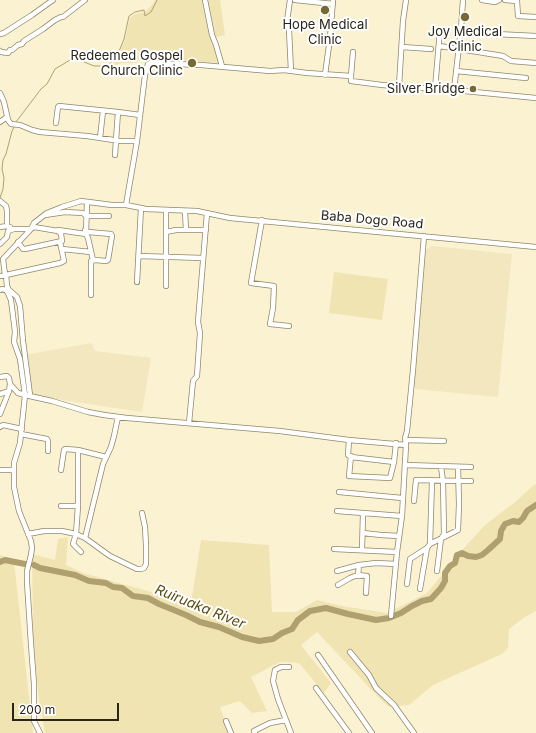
<!DOCTYPE html>
<style>
body{margin:0}
#map{position:relative;width:536px;height:733px;overflow:hidden;background:#fbf2d2;font-family:Inter,sans-serif}
canvas{display:block}
.scale{position:absolute;left:12px;top:703px;width:107px;height:18px;box-sizing:border-box;border:2px solid #282519;border-top:0;padding-left:5px;font-size:12px;line-height:14px;white-space:nowrap;color:#282519;-webkit-text-stroke:3px #fff;paint-order:stroke}
</style>
<div id="map">
<canvas width="536" height="733"></canvas>
<div class="scale">200 m</div>
</div>
<script>
const context = document.querySelector('canvas').getContext('2d');
context.lineJoin = 'round';
function paint(path, color) {
  context.fillStyle = color;
  context.fill(path, 'evenodd');
}
function shape(rows) {
  const path = new Path2D();
  for (const r of rows) {
    path.moveTo(r[0], r[1]);
    for (let i = 2; i < r.length; i += 2) path.lineTo(r[i], r[i + 1]);
  }
  return path;
}
function strokePath(path, color, width, dash) {
  context.strokeStyle = color;
  context.lineWidth = width;
  context.lineCap = dash ? 'butt' : 'round';
  context.setLineDash(dash || []);
  context.stroke(path);
}
function drawText(font, color, halo, rows, align = 'center') {
  context.font = font + ' Inter,sans-serif';
  context.lineWidth = 4;
  context.setLineDash([]);
  context.textBaseline = 'middle';
  context.strokeStyle = halo;
  context.fillStyle = color;
  for (const [text, x, y, turn = 0] of rows) {
    context.save();
    context.translate(x, y);
    context.rotate((+turn || 0) * Math.PI / 180);
    context.textAlign = isNaN(turn) ? turn : align;
    if (halo) context.strokeText(text, 0, 0);
    context.fillText(text, 0, 0);
    context.restore();
  }
}
paint(shape([
 [432,246,512,254,498,397,416,389,413,385,424,251],
 [92,343,95,351,151,358,142,412,29,395,24,355]
]), '#f2e7bf');
paint(shape([
 [155,0,220,0,225,35,216,37,218,63,140,58,137,63,122,63,111,67,121,49,125,39,130,18,135,14,145,12,152,5],
 [334,272,388,279,382,320,329,313],
 [536,484,536,611,525,617,509,629,508,648,502,654,433,685,409,705,389,707,380,699,317,632,301,645,331,683,324,693,299,663,280,662,251,677,267,711,252,713,240,701,220,707,229,733,45,733,39,700,33,640,32,554,55,560,58,539,68,537,66,565,83,573,191,603,201,540,269,545,272,612,296,612,317,600,342,606,387,613,427,593,464,548,485,525,515,502,534,485],
 [0,555,14,561,33,733,0,733]
]), '#f1e4b3');
strokePath(shape([
 [16,122,41,89,47,84,55,69,70,60,77,59,94,66,101,66,110,64,120,49,124,39,129,16,135,12,144,10,145,16,151,12,157,0],
 [0,198,3,189,4,178,2,169,3,160,6,154,12,131,14,127]
]), '#afa16f', 1);
strokePath(shape([
 [0,562,5,560,25,564],
 [34,565,40,568,75,575,89,581,106,583,113,587,122,588,133,596,148,598,159,604,186,615,200,622,219,627,242,637,259,641,273,639,282,633,292,629,298,620,310,611,326,608,348,614,376,620,389,618,401,613,412,606,422,601,431,599,441,588,445,581,445,573,450,566,455,563,457,555,462,553,468,556,476,557,482,555,488,550,500,539,501,531,505,524,513,521,519,522,523,518,527,511,536,505]
]), '#afa16f', 6);
const minor = shape([
 [205,0,212,35,216,45,222,66],
 [290,0,287,21,289,30,291,71],
 [295,0,333,4],
 [482,0,495,2,499,0],
 [505,0,517,1,518,16,536,17],
 [461,29,496,34,536,36],
 [0,34,4,33,32,15,53,0],
 [439,46,453,48,503,56,511,61,536,63],
 [402,47,431,49],
 [0,51,1,52,8,53,10,50,12,50,18,45,22,44,24,41,43,29,55,20,61,17,63,17,85,0],
 [456,71,526,78],
 [325,75,330,38,333,0],
 [351,76,353,52],
 [399,86,403,21,406,0],
 [435,89,440,30],
 [454,90,461,29,463,0],
 [0,93,4,102,8,120,11,124,20,125,32,130,40,132,87,136,120,141,137,141,126,205],
 [0,122,7,117],
 [56,123,58,107,59,106,118,112,140,115],
 [100,138,103,111],
 [137,141,145,75,148,64,151,63,201,65,270,71,284,70,307,73,351,76,351,81,382,85,435,89,454,90,536,98],
 [115,155,118,112],
 [0,201,6,206,7,211,7,226],
 [87,202,86,234,88,238,93,260],
 [166,210,166,286],
 [185,211,186,230],
 [45,215,65,212,83,213,86,216,109,216],
 [262,220,251,283,274,286,273,308,270,324,289,326],
 [0,227,7,226,10,227],
 [58,230,86,234],
 [85,230,88,232,111,234,112,236,108,260,106,261,95,260,91,261,91,295],
 [166,232,176,230,206,230],
 [18,242,23,249,25,249,62,241],
 [0,244,7,237,8,231,14,229,31,229,34,223,47,213,62,207,81,201,112,205,126,205,146,209,197,211,230,218,536,247],
 [62,249,91,252],
 [139,256,203,258],
 [6,275,7,286,9,290,17,297,20,306,23,341,30,395],
 [0,276,6,275,60,263,64,261,60,242,62,241,61,234,58,231,34,227,31,229,3,259,5,275],
 [137,282,141,208],
 [0,290,2,289,6,290,8,293,11,300,15,332,14,342,20,359,25,395,20,443,14,463,14,487,19,511,31,541,32,548,31,555,27,571,27,582,31,644,34,684,34,721,40,733],
 [0,377,7,376,9,378,10,384,9,391,0,414],
 [10,384,18,393,25,395,52,401,88,412,104,415,127,418,280,431,349,440,406,445,405,438,407,431,413,370,424,236],
 [0,394,9,391],
 [189,423,193,381,197,376,200,333,198,322,207,213],
 [0,427,3,425,22,429],
 [21,434,47,439,48,441,48,451],
 [349,440,348,455,351,457,394,462],
 [406,440,444,441],
 [351,456,349,476,390,478,394,462,396,443],
 [405,465,471,467],
 [0,470,14,470],
 [61,470,64,450,65,449,78,450],
 [339,492,402,498],
 [414,501,416,480,471,481],
 [61,506,78,506],
 [337,511,402,516],
 [363,533,381,535,399,536],
 [28,534,44,531,62,531,76,534,85,538,110,556,137,569,141,569,144,568,146,564,146,545,145,527,142,513],
 [85,538,103,464,111,447,114,436,118,417],
 [430,544,432,481],
 [334,549,397,552],
 [362,550,363,513],
 [81,552,73,544,76,534,78,506,78,450,106,457],
 [359,565,358,575,367,576,366,593],
 [337,571,359,565,376,563,396,564],
 [437,571,441,539,444,534,443,481,441,467],
 [407,584,410,559,427,548,430,544,458,530,459,504,458,467],
 [338,585,350,578,355,576,360,576],
 [420,589,427,548],
 [391,616,397,552,402,516,406,445],
 [350,652,369,675,376,688,394,705,414,733],
 [318,655,372,733],
 [289,667,281,667,275,670,273,681,278,699,291,733],
 [316,688,349,733],
 [226,721,231,733],
 [255,733,254,731,270,723,286,720]
]);
strokePath(minor, '#8f876a', 6);
strokePath(minor, '#fff', 4.5);
for (const [x, y, r, color] of [
 [325,10,5,"#766936"],
 [465,17,5,"#766936"],
 [192,63,5,"#766936"],
 [473,89,4,"#766936"]
]) {
  const dot = new Path2D();
  dot.arc(x, y, r, 0, 2 * Math.PI);
  context.fillStyle = color;
  context.fill(dot);
  strokePath(dot, '#fff', 1.5);
}
drawText('13px', '#282519', '#fff', [
 ["Hope Medical",325,25],
 ["Clinic",325,40],
 ["Joy Medical",465,32],
 ["Clinic",465,47],
 ["Redeemed Gospel",183,56,"right"],
 ["Church Clinic",183,71,"right"],
 ["Silver Bridge",465,89,"right"]
]);
drawText('13px', '#282519', '#fff', [
 ["Baba Dogo Road",372,220,5]
]);
drawText('italic 14px', '#5c4d0f', '#fff', [
 ["Ruiruaka River",200,607,22]
]);
</script>
